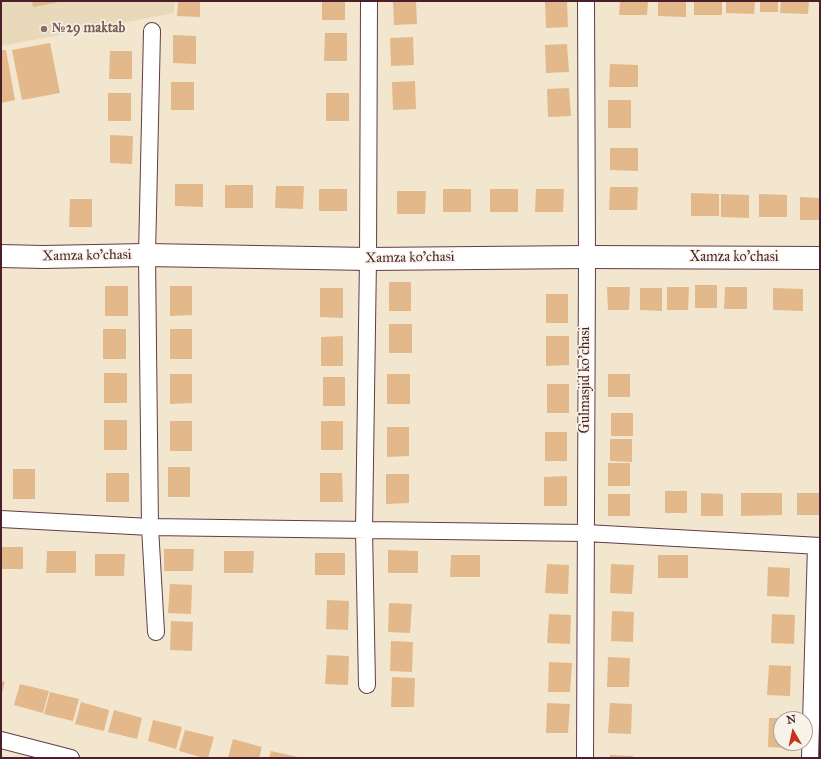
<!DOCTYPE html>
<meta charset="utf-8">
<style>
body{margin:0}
#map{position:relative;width:821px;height:759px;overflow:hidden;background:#f3e6cf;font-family:"IM FELL Great Primer",serif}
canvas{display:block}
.frame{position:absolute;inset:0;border:2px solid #4a1f2b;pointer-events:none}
.north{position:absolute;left:773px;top:711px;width:40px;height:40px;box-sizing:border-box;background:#f7f3e8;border:1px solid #b29e9c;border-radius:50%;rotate:351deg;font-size:11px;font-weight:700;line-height:16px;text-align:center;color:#4a1f2b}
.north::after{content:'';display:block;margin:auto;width:14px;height:18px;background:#c8321e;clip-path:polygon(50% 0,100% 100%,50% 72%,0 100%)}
</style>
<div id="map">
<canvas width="821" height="759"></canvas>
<div class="frame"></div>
<div class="north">N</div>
</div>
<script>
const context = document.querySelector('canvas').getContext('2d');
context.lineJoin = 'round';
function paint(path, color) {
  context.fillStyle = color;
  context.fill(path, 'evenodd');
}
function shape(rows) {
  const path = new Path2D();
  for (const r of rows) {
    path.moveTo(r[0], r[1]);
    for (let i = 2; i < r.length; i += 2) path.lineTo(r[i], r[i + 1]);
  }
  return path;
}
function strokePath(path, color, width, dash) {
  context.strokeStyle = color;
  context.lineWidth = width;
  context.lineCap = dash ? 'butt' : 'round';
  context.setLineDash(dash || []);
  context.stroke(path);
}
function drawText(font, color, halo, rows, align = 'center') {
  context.font = font + ' "IM FELL Great Primer",serif';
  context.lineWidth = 3;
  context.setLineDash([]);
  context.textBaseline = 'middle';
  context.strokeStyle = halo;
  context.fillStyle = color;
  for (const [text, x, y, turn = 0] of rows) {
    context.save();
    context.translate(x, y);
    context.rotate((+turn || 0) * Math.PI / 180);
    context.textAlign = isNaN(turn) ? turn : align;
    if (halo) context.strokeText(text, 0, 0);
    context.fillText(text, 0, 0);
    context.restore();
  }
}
paint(shape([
 [1,1,175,1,174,13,1,46]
]), '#e8d9ba');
paint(shape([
 [32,1,59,1,59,2,33,7],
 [178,1,200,1,200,17,177,16],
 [322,1,345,1,345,20,322,20],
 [393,1,416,1,417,24,394,25],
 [545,1,567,1,568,27,546,28],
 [620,1,648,1,647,15,619,15],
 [658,1,686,1,686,17,658,16],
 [694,1,722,1,722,15,694,15],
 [726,1,755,1,754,14,726,13],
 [760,1,778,1,778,12,760,12],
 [781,1,809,1,808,14,780,13],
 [325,33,347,33,347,61,324,61],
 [173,35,196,36,196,64,173,63],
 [413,37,414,65,391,66,390,38],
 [50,43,60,93,22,100,12,50],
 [567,44,569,72,546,73,545,45],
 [1,50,6,50,15,100,1,103],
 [110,51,132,51,132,79,109,79],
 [610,64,638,65,638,87,609,87],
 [415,81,416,109,393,110,392,82],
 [171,82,194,82,194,110,171,110],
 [569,88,571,116,548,117,547,89],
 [108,93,131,93,131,121,108,121],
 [326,93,349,93,349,121,326,121],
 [608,100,631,100,631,128,608,128],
 [110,135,133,136,132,164,110,163],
 [610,148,638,148,638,171,610,170],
 [175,184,203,184,203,207,175,206],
 [225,185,253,185,253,208,225,208],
 [276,186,304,186,303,209,275,208],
 [610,187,638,187,637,210,609,210],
 [319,189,347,189,347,211,319,211],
 [443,189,471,189,471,212,443,212],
 [490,189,518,189,518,212,490,212],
 [536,189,564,189,563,212,535,212],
 [397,191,426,191,425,214,397,214],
 [691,193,719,194,719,216,691,216],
 [721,194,749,195,749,218,721,217],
 [759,194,787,195,787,217,759,217],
 [800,197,820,198,820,220,800,220],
 [70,199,92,199,92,227,69,227],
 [389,282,411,282,411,311,389,311],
 [695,285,717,285,717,308,695,308],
 [105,286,128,286,128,316,105,316],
 [170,286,192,286,192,315,170,316],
 [607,287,630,287,629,310,608,310],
 [667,287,689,287,688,310,667,310],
 [725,287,747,287,747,309,724,309],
 [320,288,343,288,343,318,320,317],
 [640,288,662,288,662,311,640,310],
 [773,288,803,289,803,311,773,310],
 [546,294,568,294,568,323,546,323],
 [389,324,412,324,412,353,389,353],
 [103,329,126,329,126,359,103,359],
 [170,329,192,329,192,359,170,359],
 [343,336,343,366,321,366,321,337],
 [546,336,569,336,569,365,546,366],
 [104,373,127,373,127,403,104,403],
 [170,374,192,374,192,403,170,404],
 [387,374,410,374,410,404,387,404],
 [608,374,630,374,630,397,608,397],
 [323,377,345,377,345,406,323,406],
 [547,384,569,384,569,413,547,413],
 [611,413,633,413,633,436,611,436],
 [104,420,127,420,127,450,104,450],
 [170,421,192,421,192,451,170,451],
 [321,421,343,421,343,450,321,450],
 [387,427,409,427,409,456,387,457],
 [545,432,567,432,567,461,545,461],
 [610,439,632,439,632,462,610,461],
 [608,463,630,463,630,486,608,486],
 [168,467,190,467,190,497,168,497],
 [13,469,35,469,35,499,13,499],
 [106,473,129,473,129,502,106,502],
 [320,473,342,473,343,502,320,502],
 [386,474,409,474,409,503,386,504],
 [567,476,567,506,544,506,544,477],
 [665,491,687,491,687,513,665,513],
 [701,493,723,494,723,516,701,516],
 [741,493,782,493,782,515,741,516],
 [797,493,819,493,819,515,797,515],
 [608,494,630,494,630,516,608,516],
 [1,547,23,547,23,569,1,569],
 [164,549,194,549,193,571,164,571],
 [388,550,418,551,418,573,388,573],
 [47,551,76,551,76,573,46,573],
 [224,551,254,551,253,573,224,573],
 [315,553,345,553,345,575,315,575],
 [95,554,125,554,124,576,95,576],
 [451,555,480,555,480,577,450,577],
 [658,555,688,555,688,578,658,578],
 [547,564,569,565,568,594,545,593],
 [611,564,634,565,632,594,610,593],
 [768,567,790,568,789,597,767,596],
 [170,584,192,585,191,614,168,613],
 [327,600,349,601,348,630,326,629],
 [389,603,412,604,410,633,388,632],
 [612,611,634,612,633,642,611,641],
 [549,614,571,615,570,644,547,643],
 [772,614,795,615,794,644,771,643],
 [171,621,193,622,192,651,170,650],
 [391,641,413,642,412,672,390,671],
 [327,655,349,656,348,685,325,684],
 [608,657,630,658,629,687,607,687],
 [549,662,572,663,570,692,548,692],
 [769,665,791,666,790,696,767,695],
 [392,677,415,678,414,707,391,707],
 [1,681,5,682,1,696],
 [20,684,49,691,43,713,14,705],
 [50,692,79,699,73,721,44,714],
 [81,702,109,710,104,731,75,724],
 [547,703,570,704,568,733,546,733],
 [610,703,632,704,631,734,608,733],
 [114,710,142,718,137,739,108,732],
 [769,718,781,718,781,743,790,743,790,748,768,747],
 [153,720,182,727,176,749,148,741],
 [185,730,214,737,208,758,204,758,179,751],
 [233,739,262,747,259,758,228,758],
 [271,751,298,757,298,758,269,758],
 [610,755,633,756,632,758,610,758]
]), '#e3b88b');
const street = shape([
 [152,31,147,255,150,527,156,632],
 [1,519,150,527,586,533,820,546],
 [367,685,364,530,368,259,369,1],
 [1,740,71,758],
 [585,758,587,257,586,1],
 [810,758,816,546]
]);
const secondary = shape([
 [1,256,43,257,147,255,368,259,587,257,820,258]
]);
strokePath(street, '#633d44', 18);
strokePath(secondary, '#633d44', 24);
strokePath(street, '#fff', 16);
strokePath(secondary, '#fff', 22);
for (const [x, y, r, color] of [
 [44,29,4,"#8d6e63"]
]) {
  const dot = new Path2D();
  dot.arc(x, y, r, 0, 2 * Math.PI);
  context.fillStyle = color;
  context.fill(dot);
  strokePath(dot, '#f7f3e8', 1.5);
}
drawText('bold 14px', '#785e54', '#f7f3e8', [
 ["№29 maktab",52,29]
], 'left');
drawText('14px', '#4a1f2b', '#f7f3e8', [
 ["Xamza ko'chasi",87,256,-1],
 ["Xamza ko'chasi",410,258,-1],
 ["Xamza ko'chasi",734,258],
 ["Gulmasjid ko'chasi",586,380,-90]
]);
</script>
